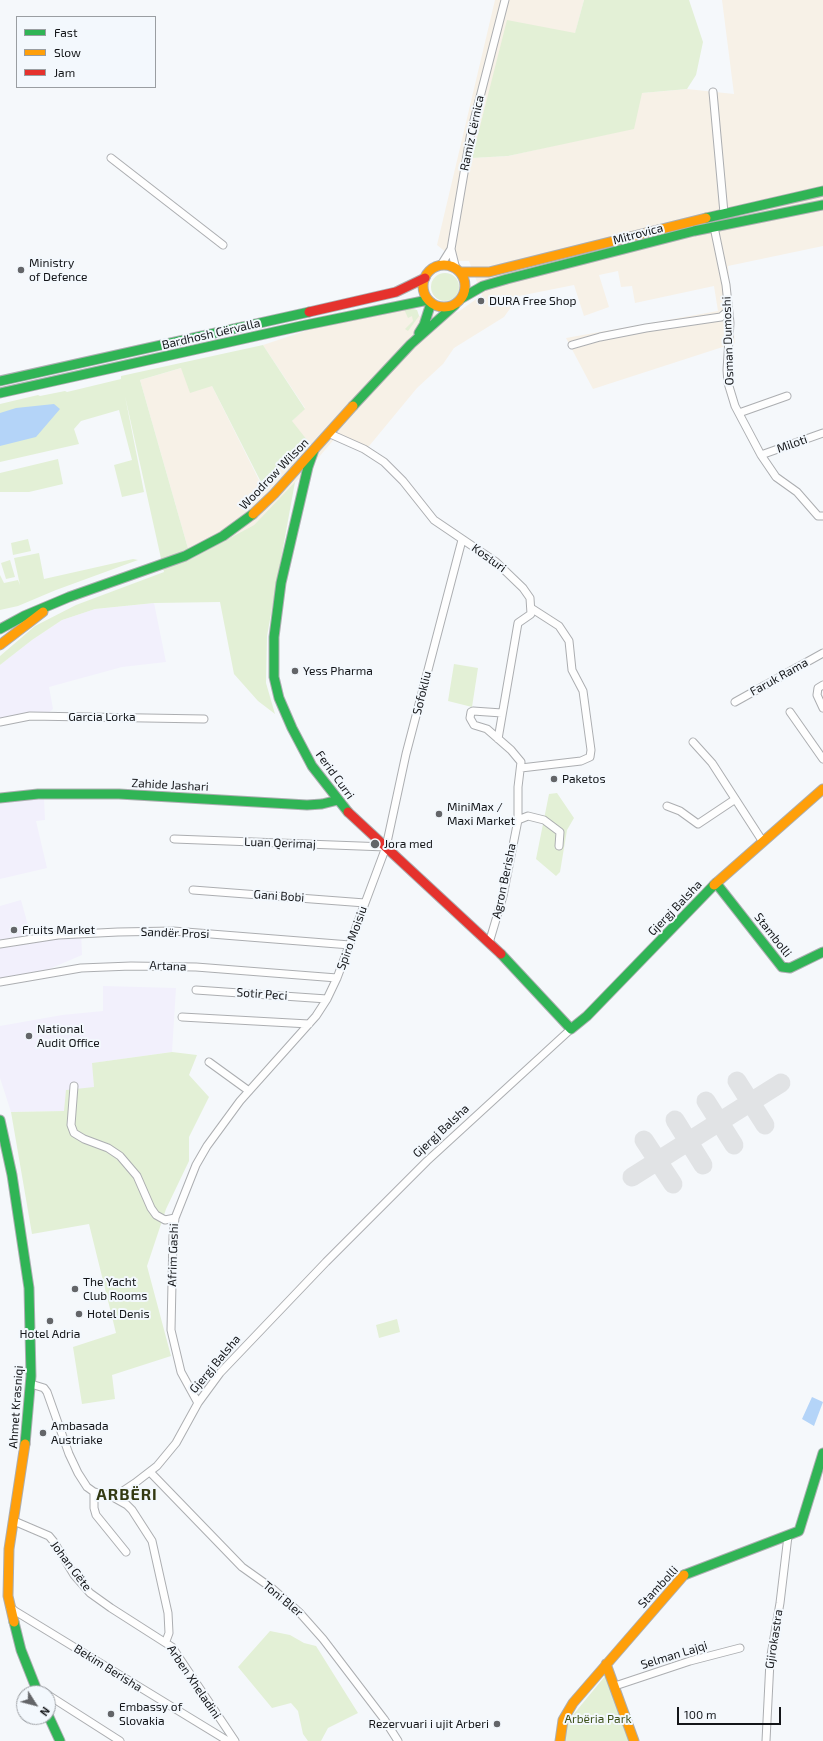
<!DOCTYPE html>
<meta charset="utf-8">
<style>
body{margin:0}
#map{position:relative;width:823px;height:1741px;overflow:hidden;background:#f5f8fb;font-family:"Exo 2",sans-serif}
canvas{display:block}
.legend{position:absolute;left:16px;top:16px;width:140px;height:72px;box-sizing:border-box;background:#f3f8fd;border:1px solid #9a9ea2;margin:0;padding:5px 7px;list-style:none;font-size:12px;color:#141619}
.legend li{display:flex;align-items:center;gap:8px;height:20px}
.legend b{width:20px;border:1px solid #9a9ea2}
.north{position:absolute;left:16px;top:1685px;width:40px;height:40px;box-sizing:border-box;background:#f3f8fd;border:1px solid #9a9ea2;border-radius:50%;rotate:126deg;font-size:11px;font-weight:700;line-height:16px;text-align:center;color:#141619}
.north::after{content:'';display:block;margin:auto;width:14px;height:18px;background:#636568;clip-path:polygon(50% 0,100% 100%,50% 72%,0 100%)}
.scale{position:absolute;left:677px;top:1707px;width:104px;height:18px;box-sizing:border-box;border:2px solid #141619;border-top:0;padding-left:5px;font-size:12px;line-height:14px;white-space:nowrap;color:#141619;-webkit-text-stroke:3px #f3f8fd;paint-order:stroke}
</style>
<div id="map">
<canvas width="823" height="1741"></canvas>
<ul class="legend">
<li><b style="height:5px;background:#30b455"></b>Fast</li>
<li><b style="height:5px;background:#ff9f0a"></b>Slow</li>
<li><b style="height:5px;background:#e5322d"></b>Jam</li>
</ul>
<div class="north">N</div>
<div class="scale">100 m</div>
</div>
<script>
const context = document.querySelector('canvas').getContext('2d');
context.lineJoin = 'round';
function paint(path, color) {
  context.fillStyle = color;
  context.fill(path, 'evenodd');
}
function shape(rows) {
  const path = new Path2D();
  for (const r of rows) {
    if (r.length === 3) {
      path.moveTo(r[0] + r[2], r[1]);
      path.arc(r[0], r[1], r[2], 0, 2 * Math.PI);
      continue;
    }
    path.moveTo(r[0], r[1]);
    for (let i = 2; i < r.length; i += 2) path.lineTo(r[i], r[i + 1]);
  }
  return path;
}
function strokePath(path, color, width, dash) {
  context.strokeStyle = color;
  context.lineWidth = width;
  context.lineCap = dash ? 'butt' : 'round';
  context.setLineDash(dash || []);
  context.stroke(path);
}
function drawText(font, color, halo, rows, align = 'center') {
  context.font = font + ' "Exo 2",sans-serif';
  context.lineWidth = 4;
  context.setLineDash([]);
  context.textBaseline = 'middle';
  context.strokeStyle = halo;
  context.fillStyle = color;
  for (const [text, x, y, turn = 0] of rows) {
    context.save();
    context.translate(x, y);
    context.rotate((+turn || 0) * Math.PI / 180);
    context.textAlign = isNaN(turn) ? turn : align;
    if (halo) context.strokeText(text, 0, 0);
    context.fillText(text, 0, 0);
    context.restore();
  }
}
paint(shape([
 [154,603,166,662,122,667,49,687,53,709,44,717,0,723,0,665,32,640,62,620,95,609],
 [44,798,45,820,36,821,47,868,0,879,0,804],
 [21,900,31,936,81,930,82,955,49,969,0,980,0,906],
 [103,986,176,988,172,1052,93,1063,94,1087,64,1111,11,1112,0,1078,0,1026,62,1015,103,1011]
]), '#f2f0fc');
paint(shape([
 [495,0,584,0,575,34,472,158,508,156,579,140,642,93,687,89,734,94,722,0,823,0,823,246,728,266,735,343,593,389,566,338,718,311,714,286,635,303,632,286,621,287,618,271,599,275,609,307,584,316,574,285,519,296,504,317,454,348,443,364,417,388,365,451,336,437,313,464,254,525,191,559,140,380,181,368,212,386,262,486,292,421,305,408,263,345,311,329,408,308,417,310,419,316,458,312,482,295,469,261,457,261,437,245]
]), '#f7f1e7');
paint(shape([
 [584,0,689,0,703,42,696,75,687,89,642,93,634,129,508,156,472,158,507,20,575,33],
 [445,287,14],
 [408,308,417,310,419,316,408,331,405,329,413,321,412,316,408,318,404,309],
 [263,345,305,409,292,421,307,440,263,486,212,386,190,393,181,368,140,380,191,559,254,525,295,482,267,636,266,683,275,714,258,701,234,674,220,602,154,603,95,609,62,620,32,640,0,665,0,656,35,626,76,605,164,572,125,396,144,492,122,497,114,465,132,460,119,410,81,421,74,429,79,444,0,462,0,404,38,395,40,396,65,391,67,392,121,379,121,376],
 [58,459,63,484,29,492,0,492,0,473],
 [28,539,31,551,13,555,11,543],
 [39,553,44,579,133,559,138,560,56,590,18,606,0,610,0,575,4,583,18,580,20,585,14,558],
 [10,560,15,577,6,579,1,563],
 [454,664,478,668,472,707,448,701],
 [557,793,574,818,567,830,560,872,556,876,536,859,549,794],
 [172,1052,197,1055,189,1075,209,1097,189,1137,189,1161,166,1209,147,1266,171,1356,112,1375,115,1399,82,1404,73,1347,116,1333,89,1224,32,1234,11,1112,64,1111,66,1090,94,1087,92,1063],
 [397,1319,400,1332,379,1338,376,1325],
 [270,1631,290,1635,304,1643,316,1646,358,1713,328,1728,321,1741,308,1741,303,1734,298,1711,291,1703,272,1708,238,1667],
 [606,1675,630,1741,563,1741,568,1721]
]), '#e3f0d6');
paint(shape([
 [54,404,60,409,36,437,0,446,0,413,16,408],
 [812,1397,823,1402,814,1426,802,1419]
]), '#b4d4f8');
strokePath(shape([
 [737,1081,765,1125],
 [706,1101,734,1145],
 [675,1120,703,1165],
 [644,1140,673,1184],
 [632,1177,781,1083]
]), '#e1e3e5', 19);
const street = shape([
 [713,92,724,213],
 [111,158,223,245],
 [714,227,726,285,730,323,727,370,728,383,735,406,761,455,776,477,797,492,818,516,823,516],
 [451,249,456,269],
 [441,265,451,249,471,132,505,0],
 [572,345,600,337,646,328,721,317,728,311],
 [739,413,787,396],
 [328,433,364,449,384,462,403,481,434,520,496,562,523,588,530,598,531,614,518,623,498,739],
 [761,455,823,433],
 [823,685,818,688,817,695,823,708],
 [735,702,823,653],
 [790,712,823,759],
 [502,713,473,711,471,712,470,718,474,725,487,729,511,750,521,762,518,787,518,820],
 [0,722,30,716,204,719],
 [693,742,712,763,763,842],
 [521,768,581,761,590,757,591,750,583,691,572,670,569,641,559,626,531,608],
 [667,806,680,811,698,824,734,800],
 [174,839,386,847],
 [193,890,365,903],
 [489,943,503,896,518,820,528,816,544,820,560,832,559,846],
 [0,944,58,935,118,932,173,931,350,945],
 [0,982,81,968,131,966,196,967,337,978],
 [196,990,327,999],
 [182,1017,309,1024],
 [209,1062,249,1091],
 [74,1086,71,1125,74,1133,84,1139,108,1148,120,1156,137,1176,151,1208,156,1215,165,1220,175,1218],
 [31,1384,44,1388,47,1392,69,1454,78,1473,87,1487,94,1492,111,1496,120,1493,135,1483,157,1466,176,1443,198,1403,220,1373,326,1262,427,1161,571,1029],
 [198,1403,181,1372,171,1330,173,1236,175,1218,196,1165,207,1146,240,1101,316,1016,327,999,337,978,386,847,406,754,462,540],
 [150,1472,242,1567,273,1589,299,1612,323,1639,384,1719,398,1741],
 [94,1492,94,1508,96,1515,126,1552],
 [111,1496,127,1505,132,1510,152,1541,168,1613,169,1633,166,1641],
 [14,1521,49,1536,54,1542,74,1575,90,1593,111,1608,172,1647,235,1741],
 [10,1607,15,1611,228,1741],
 [615,1686,690,1661,740,1648],
 [48,1695,120,1741],
 [766,1741,770,1661,780,1603,788,1536]
]);
const fast = shape([
 [706,218,823,191],
 [462,298,483,286,507,279,694,231,823,205],
 [419,333,424,325,431,303],
 [0,381,309,312],
 [0,393,301,326,428,300],
 [353,406,411,344,455,305],
 [314,450,308,467,281,583,274,637,274,677,279,698,292,728,312,766,348,812],
 [0,629,24,616,69,597,185,556,223,536,253,514],
 [0,798,38,794,119,794,307,805,322,804,338,800],
 [716,883,782,967,790,968,823,952],
 [501,954,571,1029,587,1016,714,885],
 [0,1120,12,1175,29,1288,31,1376,25,1444],
 [684,1575,799,1531,823,1453],
 [14,1622,21,1650,38,1693],
 [48,1715,60,1741]
]);
const slow = shape([
 [444,286,21],
 [460,272,489,272,706,218],
 [253,514,274,494,353,406],
 [0,645,43,612],
 [714,885,823,789],
 [14,1622,8,1596,9,1549,25,1444],
 [606,1664,634,1741],
 [560,1741,563,1720,573,1703,684,1575]
]);
const jam = shape([
 [309,312,396,292,425,278],
 [348,812,501,954]
]);
strokePath(street, '#acaeb1', 9);
strokePath(fast, '#acaeb1', 11);
strokePath(slow, '#acaeb1', 11);
strokePath(jam, '#acaeb1', 11);
strokePath(street, '#fefefe', 7);
strokePath(fast, '#30b455', 9);
strokePath(slow, '#ff9f0a', 9);
strokePath(jam, '#e5322d', 9);
for (const [x, y, r, color] of [
 [21,270,4,"#636568"],
 [481,301,4,"#636568"],
 [295,671,4,"#636568"],
 [554,779,4,"#636568"],
 [439,814,4,"#636568"],
 [375,844,5,"#636568"],
 [14,930,4,"#636568"],
 [29,1036,4,"#636568"],
 [75,1289,4,"#636568"],
 [79,1314,4,"#636568"],
 [50,1321,4,"#636568"],
 [43,1433,4,"#636568"],
 [111,1714,4,"#636568"],
 [497,1724,4,"#636568"]
]) {
  const dot = new Path2D();
  dot.arc(x, y, r, 0, 2 * Math.PI);
  context.fillStyle = color;
  context.fill(dot);
  strokePath(dot, '#f3f8fd', 1.5);
}
drawText('12px', '#141619', '#f3f8fd', [
 ["Ramiz Cërnica",472,133,-78],
 ["Mitrovica",638,234,-15],
 ["Bardhosh Gërvalla",211,334,-13],
 ["Osman Dumoshi",728,341,-92],
 ["Miloti",792,444,-19],
 ["Woodrow Wilson",274,474,-46],
 ["Kosturi",489,558,36],
 ["Faruk Rama",779,677,-29],
 ["Sofokliu",422,693,-76],
 ["Garcia Lorka",102,717],
 ["Ferid Curri",335,775,54],
 ["Zahide Jashari",170,785,3],
 ["Luan Qerimaj",280,843,2],
 ["Agron Berisha",504,881,-78],
 ["Gani Bobi",279,896,4],
 ["Gjergj Balsha",675,908,-46],
 ["Sandër Prosi",175,933,2],
 ["Stambolli",773,935,52],
 ["Spiro Moisiu",352,938,-70],
 ["Artana",168,966,2],
 ["Sotir Peci",262,994,4],
 ["Gjergj Balsha",441,1131,-43],
 ["Afrim Gashi",173,1255,-88],
 ["Gjergj Balsha",215,1364,-50],
 ["Ahmet Krasniqi",16,1407,-86],
 ["Johan Gëte",71,1566,53],
 ["Stambolli",658,1587,-47],
 ["Toni Bler",283,1599,40],
 ["Gjirokastra",774,1639,-81],
 ["Selman Lajqi",674,1655,-17],
 ["Bekim Berisha",108,1668,32],
 ["Arben Xheladini",194,1682,56]
]);
drawText('12px', '#141619', '#f3f8fd', [
 ["Ministry",29,263],
 ["of Defence",29,277],
 ["DURA Free Shop",489,301],
 ["Yess Pharma",303,671],
 ["Paketos",562,779],
 ["MiniMax /",447,807],
 ["Maxi Market",447,821],
 ["Jora med",384,844],
 ["Fruits Market",22,930],
 ["National",37,1029],
 ["Audit Office",37,1043],
 ["The Yacht",83,1282],
 ["Club Rooms",83,1296],
 ["Hotel Denis",87,1314],
 ["Hotel Adria",50,1334,"center"],
 ["Ambasada",51,1426],
 ["Austriake",51,1440],
 ["Embassy of",119,1707],
 ["Slovakia",119,1721],
 ["Rezervuari i ujit Arberi",489,1724,"right"]
], 'left');
drawText('12px', '#3e521b', '#f3f8fd', [
 ["Arbëria Park",598,1719]
]);
context.letterSpacing = '1px';
drawText('bold 16px', '#333912', '#f3f8fd', [
 ["ARBËRI",127,1495]
]);
context.letterSpacing = '0px';
</script>
